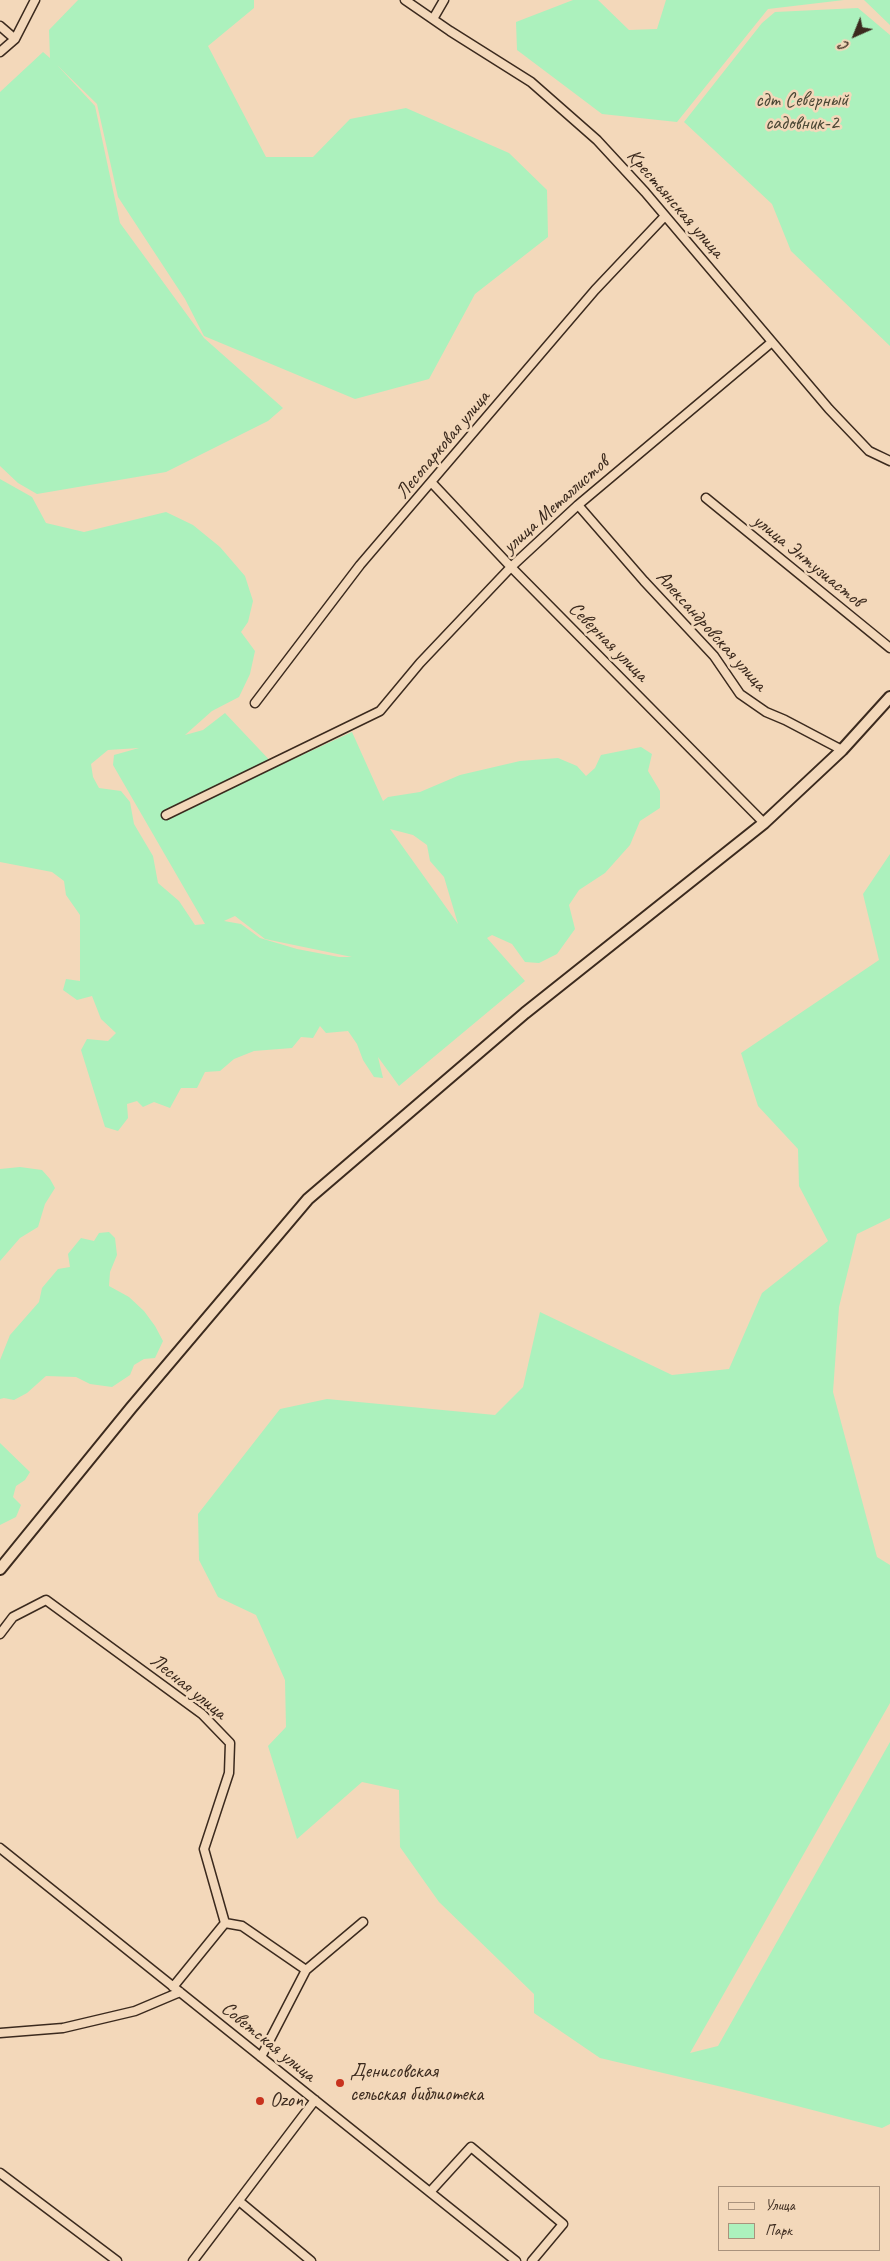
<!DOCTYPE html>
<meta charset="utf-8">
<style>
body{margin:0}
#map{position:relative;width:890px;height:2261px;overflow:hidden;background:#f3d8ba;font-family:Caveat,sans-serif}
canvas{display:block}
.legend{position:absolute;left:718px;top:2186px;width:162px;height:65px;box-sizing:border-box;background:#f3d8ba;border:1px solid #a9927c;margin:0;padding:6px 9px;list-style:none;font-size:15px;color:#3b2a1e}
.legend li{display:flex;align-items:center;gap:10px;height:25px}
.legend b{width:25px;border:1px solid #a9927c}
.north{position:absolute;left:830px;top:10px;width:50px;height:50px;-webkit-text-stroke:4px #f3d8ba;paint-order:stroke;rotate:224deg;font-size:14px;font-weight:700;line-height:20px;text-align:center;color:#3b2a1e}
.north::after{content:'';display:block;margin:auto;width:18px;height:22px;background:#3b2a1e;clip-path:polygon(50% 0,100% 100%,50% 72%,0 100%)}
</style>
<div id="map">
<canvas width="890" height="2261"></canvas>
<ul class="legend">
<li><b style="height:6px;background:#f3d8ba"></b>Улица</li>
<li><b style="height:14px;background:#acf1bd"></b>Парк</li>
</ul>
<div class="north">С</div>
</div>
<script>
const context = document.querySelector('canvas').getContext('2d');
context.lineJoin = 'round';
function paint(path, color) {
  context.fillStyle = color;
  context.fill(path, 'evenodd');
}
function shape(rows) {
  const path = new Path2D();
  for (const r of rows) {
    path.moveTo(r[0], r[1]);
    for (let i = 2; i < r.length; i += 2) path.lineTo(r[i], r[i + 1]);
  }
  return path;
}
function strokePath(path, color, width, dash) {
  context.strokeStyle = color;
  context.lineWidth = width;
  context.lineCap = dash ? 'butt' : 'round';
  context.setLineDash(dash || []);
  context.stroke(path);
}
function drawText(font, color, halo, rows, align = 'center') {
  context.font = font + ' Caveat,sans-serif';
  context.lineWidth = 5;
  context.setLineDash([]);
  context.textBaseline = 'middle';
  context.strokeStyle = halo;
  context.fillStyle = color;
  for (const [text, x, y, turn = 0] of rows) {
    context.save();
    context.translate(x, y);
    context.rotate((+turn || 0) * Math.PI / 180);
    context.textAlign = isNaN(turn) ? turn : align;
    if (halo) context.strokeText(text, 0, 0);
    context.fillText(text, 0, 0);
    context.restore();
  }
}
paint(shape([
 [78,0,254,0,254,8,208,46,266,157,313,157,350,119,406,108,509,153,547,190,548,237,475,294,429,379,355,399,204,336,185,299,118,197,97,104,57,65,95,106,120,223,204,338,283,408,268,421,166,472,37,494,18,483,0,466,0,92,43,52,50,58,49,30],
 [573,0,598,0,629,30,657,29,666,0,844,0,768,9,677,122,602,114,517,50,516,22],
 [864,0,890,0,890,25],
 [858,8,890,35,890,346,791,251,772,204,684,122,762,23,775,12],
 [0,479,32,497,46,523,84,532,166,512,193,525,220,547,245,576,253,601,248,622,241,632,255,651,250,674,239,697,212,711,185,735,203,730,225,713,276,767,352,732,383,801,388,797,420,792,460,775,520,761,558,758,577,766,586,776,595,768,601,755,641,747,652,754,648,771,660,791,660,808,640,821,630,845,605,873,579,890,569,905,575,929,557,954,539,963,525,962,512,944,492,935,487,938,525,981,399,1086,378,1057,383,1078,374,1077,363,1060,357,1044,348,1031,326,1033,320,1026,313,1038,301,1037,292,1048,254,1051,234,1059,220,1071,205,1072,197,1088,181,1088,170,1108,154,1102,143,1107,137,1101,127,1104,128,1118,118,1131,105,1127,81,1050,87,1039,108,1041,116,1033,101,1019,92,996,77,1000,63,990,66,979,80,981,80,915,66,895,64,881,52,872,0,862],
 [139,748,114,755,113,765,205,924,195,925,179,901,158,883,153,856,134,824,130,802,121,791,99,788,93,777,91,764,108,750],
 [390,829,413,835,427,845,430,861,444,877,458,924],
 [235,916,265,939,352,957,339,957,297,949,260,938,241,924,224,921],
 [890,854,890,1218,857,1234,839,1307,833,1392,877,1557,890,1565,890,1703,690,2053,718,2046,890,1742,890,2124,882,2128,739,2091,600,2058,534,2013,534,1994,439,1902,400,1847,399,1790,362,1782,297,1839,268,1746,286,1727,285,1680,256,1615,218,1597,199,1560,198,1514,280,1409,327,1399,495,1415,523,1387,540,1312,672,1375,729,1369,762,1293,828,1241,799,1186,798,1149,758,1106,741,1053,879,960,863,894],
 [20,1167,42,1170,50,1179,55,1188,45,1204,38,1227,20,1238,0,1261,0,1169],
 [109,1232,115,1238,117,1255,110,1272,109,1286,129,1297,144,1311,155,1326,163,1341,155,1358,144,1359,134,1365,130,1375,112,1387,90,1384,76,1377,46,1376,27,1393,14,1400,4,1398,0,1399,0,1360,10,1335,39,1302,42,1288,58,1269,70,1267,68,1254,81,1238,94,1241,99,1233],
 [0,1443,30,1472,25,1480,16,1486,13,1497,21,1505,16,1517,0,1525]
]), '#acf1bd');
const street = shape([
 [405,0,450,31,531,82,597,140,645,192,829,409,869,451,890,461],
 [433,19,444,0],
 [0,26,15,39],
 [0,52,15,39,35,0],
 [432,483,511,567,764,823],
 [706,498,890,648],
 [578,505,644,581,714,656,740,694,766,712,785,720,842,750],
 [255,703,360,565,595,290,665,216],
 [166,815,380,711,420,663,511,567,578,505,772,342],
 [0,1634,13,1617,46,1600,202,1714,230,1743,229,1773,204,1849,225,1923],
 [0,1848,516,2261],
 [173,1987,225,1923,242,1926,306,1970],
 [0,2033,63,2028,135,2011,180,1992],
 [261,2057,306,1970,363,1922],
 [0,2173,117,2261],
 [430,2192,471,2147,563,2224,532,2261],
 [239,2201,311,2261],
 [193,2261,315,2100]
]);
const secondary = shape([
 [0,1569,131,1408,308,1199,525,1013,764,823,842,750,890,697]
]);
strokePath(street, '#3b2a1e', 11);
strokePath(secondary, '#3b2a1e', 14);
strokePath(street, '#f3d8ba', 8);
strokePath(secondary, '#f3d8ba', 10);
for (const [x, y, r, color] of [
 [340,2083,5,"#c8321e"],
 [260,2101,5,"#c8321e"]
]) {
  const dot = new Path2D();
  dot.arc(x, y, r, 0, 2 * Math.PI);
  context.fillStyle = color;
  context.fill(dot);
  strokePath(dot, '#f3d8ba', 2);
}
drawText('20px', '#4c4836', '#f3d8ba', [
 ["сдт Северный",802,101],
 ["садовник-2",802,124]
]);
drawText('20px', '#3b2a1e', '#f3d8ba', [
 ["Крестьянская улица",675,204,49],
 ["Лесопарковая улица",443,445,-50],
 ["улица Металлистов",556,505,-42],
 ["улица Энтузиастов",808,561,39],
 ["Александровская улица",711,631,48],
 ["Северная улица",608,642,45],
 ["Лесная улица",188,1687,39],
 ["Советская улица",268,2042,39]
]);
drawText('20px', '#3b2a1e', '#f3d8ba', [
 ["Денисовская",350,2072],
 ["сельская библиотека",350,2095],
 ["Ozon",270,2101]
], 'left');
</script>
